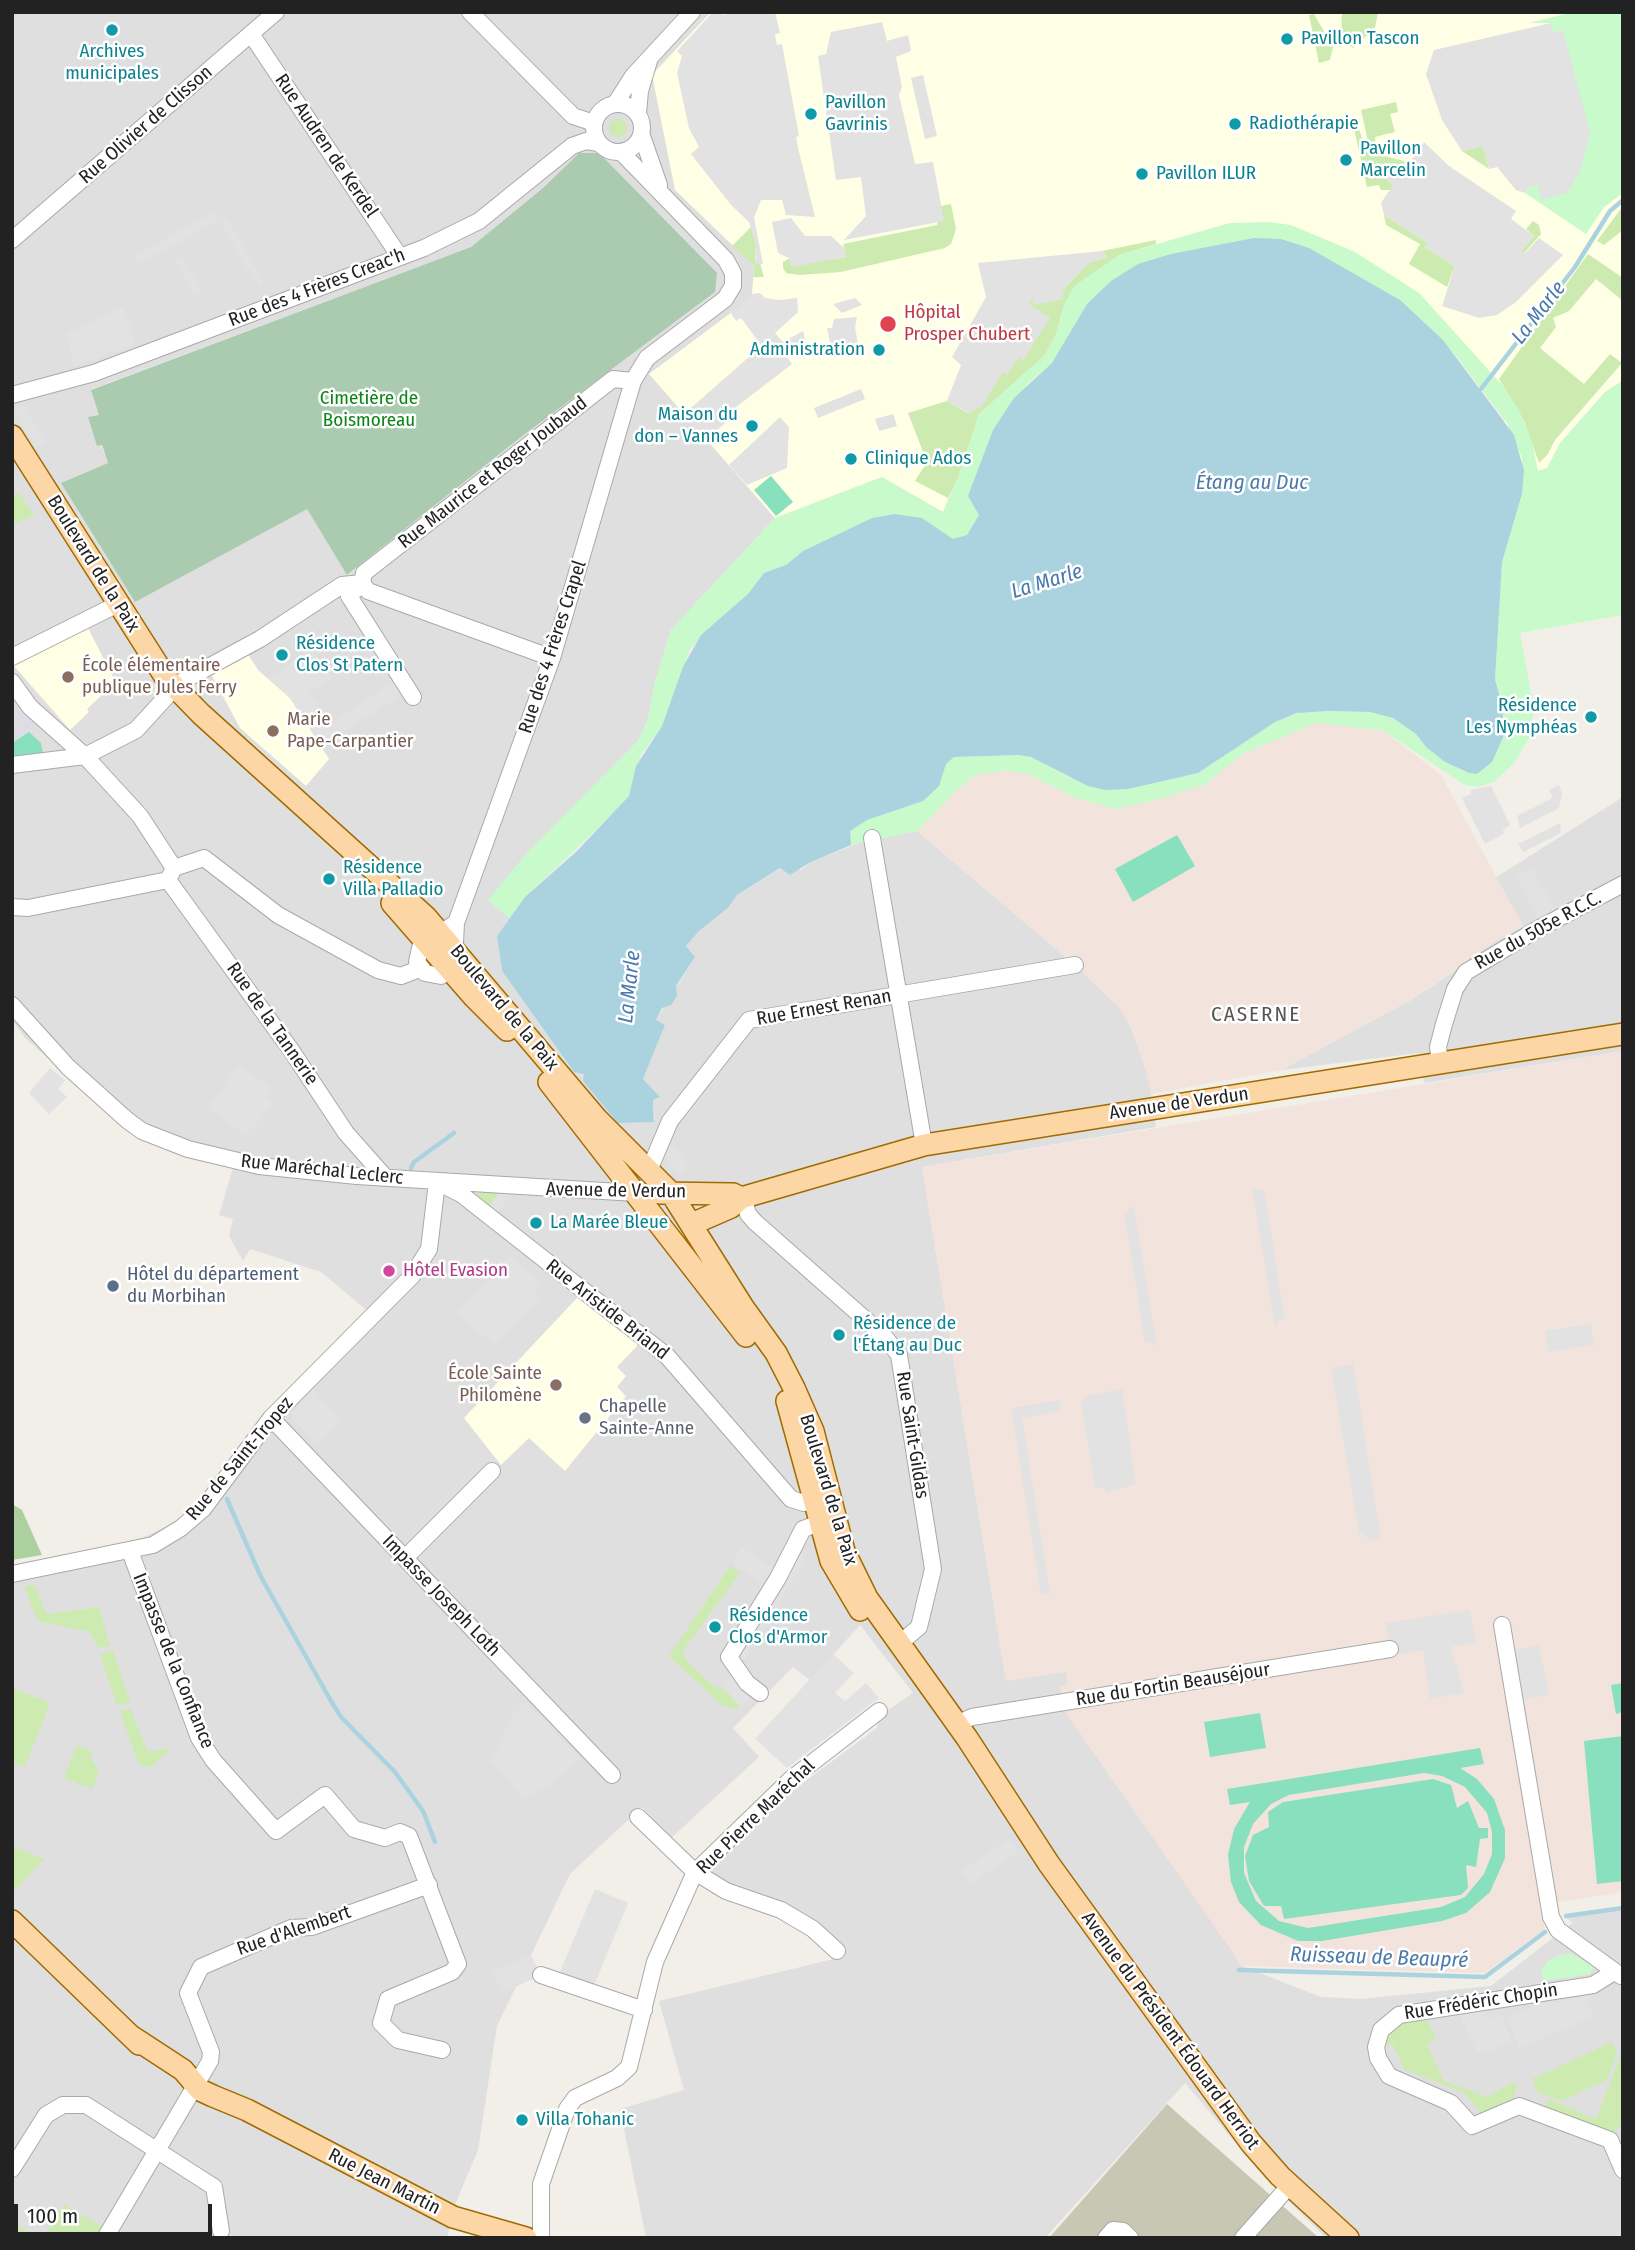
<!DOCTYPE html>
<meta charset="utf-8">
<style>
body{margin:0}
#map{position:relative;width:1635px;height:2250px;overflow:hidden;background:#f2efe9;font-family:"Fira Sans Condensed",sans-serif}
canvas{display:block}
.frame{position:absolute;inset:0;border:14px solid #222;pointer-events:none}
.scale{position:absolute;left:14px;top:2204px;width:198px;height:32px;box-sizing:border-box;border:4px solid #222;border-top:0;padding-left:9px;font-size:21px;line-height:24px;white-space:nowrap;color:#222;-webkit-text-stroke:5px #fff;paint-order:stroke}
</style>
<div id="map">
<canvas width="1635" height="2250"></canvas>
<div class="frame"></div>
<div class="scale">100 m</div>
</div>
<script>
const context = document.querySelector('canvas').getContext('2d');
context.lineJoin = 'round';
function paint(path, color) {
  context.fillStyle = color;
  context.fill(path, 'evenodd');
}
function shape(rows) {
  const path = new Path2D();
  for (const r of rows) {
    if (r.length === 3) {
      path.moveTo(r[0] + r[2], r[1]);
      path.arc(r[0], r[1], r[2], 0, 2 * Math.PI);
      continue;
    }
    path.moveTo(r[0], r[1]);
    for (let i = 2; i < r.length; i += 2) path.lineTo(r[i], r[i + 1]);
  }
  return path;
}
function strokePath(path, color, width, dash) {
  context.strokeStyle = color;
  context.lineWidth = width;
  context.lineCap = dash ? 'butt' : 'round';
  context.setLineDash(dash || []);
  context.stroke(path);
}
function drawText(font, color, halo, rows, align = 'center') {
  context.font = font + ' "Fira Sans Condensed",sans-serif';
  context.lineWidth = 5;
  context.setLineDash([]);
  context.textBaseline = 'middle';
  context.strokeStyle = halo;
  context.fillStyle = color;
  for (const [text, x, y, turn = 0] of rows) {
    context.save();
    context.translate(x, y);
    context.rotate((+turn || 0) * Math.PI / 180);
    context.textAlign = isNaN(turn) ? turn : align;
    if (halo) context.strokeText(text, 0, 0);
    context.fillText(text, 0, 0);
    context.restore();
  }
}
paint(shape([
 [12,12,711,12,652,75,754,266,752,298,650,374,775,518,671,630,654,686,648,719,638,741,527,853,489,901,510,918,497,936,502,971,574,1072,581,1072,655,1120,653,1100,660,1097,643,1079,665,1025,656,1020,695,957,686,946,699,931,728,908,737,895,781,868,801,870,809,863,861,842,917,831,1075,965,1120,1008,1130,1025,1149,1078,1156,1127,922,1167,1006,1681,1066,1671,1068,1685,1060,1687,1242,1966,1321,1997,1360,1999,1491,1986,1572,1923,1566,1916,1623,1908,1623,2238,1326,2238,1265,2178,1185,2083,1045,2238,646,2238,620,2109,684,2090,659,2001,842,1957,806,1929,730,1891,710,1871,714,1855,726,1840,877,1728,878,1717,913,1693,860,1625,810,1680,793,1667,733,1728,759,1757,671,1838,642,1807,570,1874,497,2026,478,2150,454,2207,447,2238,12,2238,12,1567,131,1543,187,1517,368,1311,321,1272,250,1249,243,1261,229,1236,233,1219,219,1215,233,1168,178,1155,139,1139,25,1038,12,1020],
 [579,153,715,292,521,437,348,575,307,509,61,483,108,463,101,445,98,446,89,417,99,415,92,389,471,247,543,188],
 [1623,797,1623,1051,1424,1083,1419,1053,1281,1070,1411,1000,1452,973,1477,952,1523,926,1495,878]
]), '#e0dfdf');
paint(shape([
 [711,12,1623,12,1623,615,1520,633,1502,385,1419,293,1230,223,1119,255,979,414,943,512,882,477,775,518,649,374,752,297,754,266,675,190,652,75],
 [87,626,114,679,100,690,102,695,87,709,89,712,70,730,14,666,19,660],
 [245,650,259,671,290,698,329,759,306,786,240,728,210,672],
 [577,1298,638,1345,617,1367,626,1376,617,1387,626,1396,565,1471,529,1438,501,1465,464,1418]
]), '#ffffe5');
paint(shape([
 [1317,723,1382,730,1441,775,1523,926,1477,952,1452,973,1411,1000,1281,1070,1151,1094,1145,1068,1130,1025,1120,1008,1075,965,917,831,959,788,976,775,1007,770,1030,775,1073,797,1114,809,1149,802,1204,785,1244,753],
 [1623,1051,1623,1892,1539,1905,1545,1929,1485,1973,1242,1966,1063,1709,1060,1686,1068,1684,1066,1672,1006,1681,922,1167]
]), '#f3e3dd');
paint(shape([
 [1167,2104,1319,2238,1049,2238]
]), '#c7c7b4');
paint(shape([
 [1342,12,1378,12,1375,28,1353,48,1341,39],
 [1314,14,1333,47,1330,60,1319,63,1309,15],
 [1396,102,1398,112,1390,114,1395,132,1375,137,1376,147,1372,148,1369,146,1361,110],
 [618,128,9],
 [1353,124,1358,127,1367,151,1404,161,1405,168,1387,180,1394,185,1390,190,1381,190,1379,185,1367,187],
 [1483,146,1489,169,1462,151],
 [951,204,956,229,951,244,945,248,841,272,799,275,786,273,783,268,783,262,790,258,791,266,846,257,843,244,937,225,941,206],
 [1623,206,1623,230,1604,245,1597,241],
 [1384,215,1428,243,1425,247,1455,266,1447,287,1409,264,1420,244,1386,225],
 [1533,221,1539,225,1541,234,1524,253,1521,251,1534,236,1526,229],
 [751,227,756,244,755,262,760,263,764,277,753,277,754,266,732,246],
 [1156,240,1156,244,1119,255,1065,303,1056,334,1044,356,979,414,958,478,948,498,915,481,927,462,908,413,947,401,968,413,1003,372,1007,374,1018,357,1023,360,1049,318,1027,303,1033,298,1034,304,1063,290,1088,263,1107,257,1102,251],
 [1588,254,1623,278,1623,301,1596,279,1569,311,1553,318,1556,327,1540,348,1584,384,1610,354,1622,363,1555,440,1548,454,1539,463,1524,421,1499,379],
 [12,493,20,494,34,515,16,523,12,521],
 [479,1190,499,1192,489,1208,476,1196],
 [730,1566,740,1572,737,1577,682,1652,689,1664,714,1686,724,1689,741,1707,736,1709,723,1706,669,1656],
 [34,1585,47,1614,99,1607,110,1646,98,1648,90,1632,41,1622,36,1617,24,1586],
 [113,1650,130,1702,117,1706,100,1655],
 [12,1688,50,1703,25,1767,12,1762],
 [130,1708,148,1752,171,1748,151,1767,144,1767,137,1760,120,1711],
 [77,1745,93,1752,90,1757,99,1771,93,1789,64,1778],
 [12,1846,44,1859,12,1894],
 [1415,2019,1428,2022,1436,2039,1427,2044,1443,2080,1486,2097,1515,2082,1517,2087,1513,2098,1482,2114,1463,2092,1405,2070,1392,2043,1382,2048,1390,2026],
 [1612,2042,1617,2053,1607,2080,1561,2101,1537,2092,1532,2079],
 [1623,2049,1623,2118,1615,2135,1545,2110,1548,2099,1596,2119],
 [64,2204,103,2227,99,2238,42,2238],
 [12,2222,39,2238,12,2238]
]), '#cdebb0');
paint(shape([
 [12,1504,22,1510,42,1555,12,1560]
]), '#add19e');
paint(shape([
 [579,153,599,153,717,273,715,292,521,437,347,575,307,509,135,602,61,483,108,463,102,445,97,446,88,417,99,415,91,390,471,247,543,188]
]), '#aacbaf');
paint(shape([
 [1573,12,1623,12,1623,193,1604,207,1586,234,1525,193,1529,187,1537,184,1563,30,1552,33,1550,23,1529,23],
 [1268,222,1291,225,1355,252,1419,293,1502,385,1519,410,1532,442,1538,471,1547,468,1560,443,1605,392,1623,380,1623,615,1520,633,1533,704,1532,733,1515,762,1494,782,1478,787,1465,785,1382,730,1317,723,1244,753,1204,785,1149,802,1114,809,1073,797,1030,775,1007,770,976,775,959,788,917,831,851,845,849,831,867,820,923,801,939,783,946,764,954,757,1018,755,1031,757,1071,778,1128,789,1198,773,1274,722,1306,711,1370,712,1393,718,1416,734,1426,747,1445,762,1461,770,1469,773,1492,762,1505,733,1501,700,1495,681,1502,562,1522,494,1522,458,1507,423,1454,353,1389,293,1062,348,1052,363,1026,385,979,515,967,535,953,540,922,518,895,514,872,518,803,551,786,565,764,573,748,594,690,649,662,726,640,756,629,796,618,809,525,897,510,918,488,900,527,853,638,741,648,719,654,686,671,630,775,518,882,477,943,512,958,478,979,414,1044,356,1056,334,1065,303,1074,286,1119,255,1230,223],
 [1573,1954,1593,1967,1590,1974,1543,1981,1541,1971,1547,1962,1559,1955]
]), '#c8facc');
paint(shape([
 [771,476,793,502,776,516,754,490],
 [29,732,41,743,43,754,12,758,12,743],
 [1177,835,1195,866,1133,902,1115,869],
 [1623,1683,1623,1712,1616,1714,1611,1685],
 [1260,1713,1266,1748,1210,1757,1204,1722],
 [1623,1736,1623,1881,1597,1884,1584,1741],
 [1480,1748,1484,1764,1460,1768,1477,1779,1494,1799,1505,1830,1505,1858,1490,1892,1466,1913,1442,1921,1322,1941,1298,1941,1261,1925,1239,1902,1231,1882,1228,1855,1234,1829,1250,1802,1230,1805,1227,1789],
 [1424,1773,1442,1776,1465,1787,1487,1813,1492,1832,1492,1854,1484,1874,1465,1897,1441,1907,1308,1928,1279,1921,1256,1901,1244,1873,1244,1847,1253,1824,1271,1804,1289,1795],
 [1433,1779,1451,1785,1457,1808,1468,1801,1479,1828,1488,1828,1488,1838,1480,1839,1476,1867,1466,1865,1468,1888,1461,1895,1284,1919,1281,1906,1264,1906,1249,1881,1245,1856,1253,1835,1269,1827,1268,1812,1283,1802]
]), '#88e0be');
paint(shape([
 [713,12,725,15,727,12,775,12,780,33,775,34,777,45,782,44,799,136,796,137,798,148,815,217,786,215,782,200,761,200,754,218,763,264,755,263,756,244,749,222,731,205,691,154,699,147,689,128,677,73,682,56,677,51],
 [882,22,887,41,908,35,911,51,896,57,902,87,899,95,915,164,933,162,944,221,844,240,866,216,861,177,836,180,818,56,826,54,831,32],
 [1551,23,1553,32,1563,30,1590,133,1580,172,1567,193,1542,200,1537,185,1529,187,1525,193,1516,190,1497,167,1489,169,1483,146,1462,151,1442,120,1426,74,1434,50],
 [923,75,937,136,925,139,911,78],
 [1424,142,1449,166,1516,211,1511,219,1534,236,1521,251,1525,253,1539,238,1563,255,1516,302,1497,315,1479,318,1442,306,1455,266,1425,247,1428,243,1384,215,1381,203,1393,185,1386,179,1399,163,1406,168],
 [213,213,218,221,138,264,133,256],
 [227,218,264,284,258,287,220,222],
 [791,218,805,236,831,236,844,248,846,257,791,267,789,258,778,253,772,222],
 [1102,251,1107,257,1088,263,1063,290,1063,299,1034,305,1032,299,1027,303,1050,318,1023,360,1018,357,1007,375,1003,372,982,406,969,413,947,401,961,365,952,357,986,297,978,263],
 [182,256,202,291,194,295,175,260],
 [760,293,765,298,779,300,797,298,798,312,775,333,783,342,803,331,806,344,787,357,792,364,736,407,738,411,707,440,684,414,774,335,761,345,741,318,736,321,731,313,752,294],
 [855,298,862,305,842,313,833,304],
 [122,307,134,331,132,332,136,344,74,366,66,334],
 [857,317,855,328,860,353,833,357,827,328,832,328,834,319],
 [861,389,865,399,818,418,814,408],
 [22,404,46,442,36,447,13,410],
 [893,414,897,426,879,431,875,419],
 [780,417,789,427,787,468,747,485,729,465],
 [311,649,332,678,309,693,331,723,394,681,403,694,321,746,290,698,269,678],
 [1559,785,1562,794,1559,808,1520,828,1517,816,1553,798,1549,790],
 [1491,786,1510,825,1503,830,1504,834,1485,844,1462,798,1471,794,1471,790],
 [1560,823,1561,833,1523,852,1518,844],
 [1532,868,1555,910,1538,919,1516,877],
 [239,1064,273,1090,267,1098,274,1105,246,1135,208,1108],
 [50,1068,65,1080,58,1089,67,1097,49,1114,29,1093],
 [674,1144,689,1166,677,1175,663,1152],
 [1252,1188,1264,1190,1285,1320,1278,1321,1275,1328],
 [499,1192,511,1193,497,1214,489,1208],
 [1134,1206,1157,1346,1151,1342,1145,1343,1124,1213],
 [510,1256,541,1282,534,1291,540,1297,494,1344,456,1313],
 [1591,1324,1594,1345,1549,1352,1545,1331],
 [1353,1364,1381,1538,1371,1540,1359,1532,1331,1368],
 [313,1389,343,1420,317,1445,292,1419,292,1413],
 [1122,1389,1136,1484,1106,1493,1105,1487,1095,1488,1081,1402,1089,1395],
 [1059,1400,1061,1411,1022,1418,1050,1593,1041,1595,1011,1408],
 [742,1547,776,1570,799,1550,805,1560,742,1663,763,1684,741,1707,724,1689,735,1669,721,1653,765,1584,732,1563],
 [1470,1610,1476,1642,1451,1647,1464,1693,1430,1699,1423,1650,1392,1655,1386,1623],
 [1539,1646,1549,1695,1521,1700,1514,1650],
 [833,1654,854,1673,835,1693,845,1701,866,1683,879,1698,787,1768,755,1739],
 [526,1702,581,1759,558,1780,523,1799,491,1760,512,1716],
 [1009,1838,1019,1851,970,1885,961,1872],
 [595,1889,628,1903,593,1988,559,1974],
 [531,1955,541,1975,502,1993,492,1972],
 [1590,1995,1588,2002,1593,2017,1519,2048,1507,2019,1551,1998,1555,2003],
 [1484,2008,1488,2019,1502,2015,1512,2041,1483,2053,1476,2051,1460,2015]
]), '#e2e2e2');
paint(shape([
 [17,689,40,715,26,732,12,741,12,734,21,729]
]), '#dddde8');
paint(shape([
 [1254,238,1281,239,1309,248,1400,300,1443,340,1514,435,1524,470,1522,494,1502,562,1495,680,1501,700,1505,733,1492,762,1477,774,1469,773,1445,762,1426,747,1416,734,1393,718,1370,712,1328,711,1297,713,1275,722,1198,773,1128,789,1105,790,1088,786,1031,757,1018,755,954,757,946,764,939,786,923,801,867,820,850,831,851,845,809,863,790,875,780,868,737,895,728,908,699,931,686,946,695,957,676,986,677,996,671,1005,662,1008,656,1020,665,1025,643,1079,660,1097,653,1100,654,1122,618,1123,583,1081,584,1074,574,1072,502,971,497,936,525,897,577,851,629,796,636,766,662,726,683,667,701,635,748,594,764,573,786,565,803,551,872,518,895,514,922,518,953,539,967,535,979,515,968,496,993,430,1014,398,1052,363,1087,304,1111,281,1138,264,1171,254]
]), '#aad3df');
strokePath(shape([
 [1481,389,1575,267,1610,211,1623,200],
 [411,1168,414,1162,454,1133],
 [227,1499,260,1575,331,1701,341,1717,395,1772,423,1811,435,1842],
 [1566,1916,1623,1908],
 [1239,1970,1485,1977,1545,1932]
]), '#aad3df', 4.5);
const minor = shape([
 [470,12,573,116,594,123],
 [251,34,400,257],
 [618,128,24],
 [615,104,633,76,692,12],
 [638,113,640,91,649,61],
 [642,136,659,185],
 [12,240,276,12],
 [12,395,94,373,424,248,479,221,572,146,586,141,599,143],
 [362,583,364,573,613,379,633,381],
 [362,583,368,591,552,658],
 [362,583,349,596,413,697],
 [12,657,110,608],
 [12,682,30,707,85,756,140,816,174,868,204,858,278,915,378,970,401,976,419,969],
 [12,765,85,756,136,730,179,683,260,639,342,585,362,583],
 [872,838,924,1145],
 [174,868,168,880,291,1050,346,1133,385,1177],
 [12,907,28,908,168,880],
 [456,923,421,944,417,962,425,973,441,976,451,969,454,962,456,923,552,658,633,381,647,358,725,299,733,286,733,273,726,260,621,152],
 [12,1005,68,1067,127,1120,142,1131,188,1149,259,1166,357,1176,636,1193],
 [1440,1063,1438,1047,1444,1024,1455,989,1466,972,1536,930,1623,884],
 [650,1168,670,1121,749,1020,1075,965],
 [445,1186,461,1194,667,1356,791,1499,804,1503,823,1499],
 [743,1197,748,1214,755,1222,884,1336,899,1355,933,1569,919,1627,899,1644],
 [271,1418,612,1775],
 [130,1551,199,1738,213,1760,276,1831,325,1795,354,1829,385,1838,400,1832,409,1836,458,1964,452,1972,388,1999,381,2023,398,2040,442,2050],
 [405,1558,492,1471],
 [12,1574,153,1545,181,1528,203,1509,271,1418,412,1276,429,1249,437,1182],
 [1502,1625,1551,1917,1558,1930,1621,1976],
 [760,1693,747,1683,729,1657,778,1578,803,1529,820,1523],
 [956,1724,972,1717,1390,1649],
 [638,1817,695,1872,726,1891,781,1910,813,1929,837,1951],
 [1614,1972,1593,1985,1399,2015,1381,2030,1376,2047,1378,2058,1389,2076,1451,2103,1472,2126,1519,2106,1610,2140,1623,2170],
 [541,1975,644,2010],
 [12,2169,46,2115,63,2105,86,2105,214,2187,221,2231],
 [105,2238,210,2061,211,2052,188,1993,201,1967,291,1928,312,1927,429,1885],
 [541,2238,541,2184,567,2109,575,2098,617,2078,629,2067,655,1962,695,1872,791,1779,879,1711],
 [1106,2238,1113,2230,1123,2231,1130,2238],
 [1243,2238,1290,2185]
]);
const major = shape([
 [12,436,166,678,201,714,426,917,597,1119,671,1193,743,1307,776,1353,794,1388,813,1431,844,1551,867,1598,967,1738,1049,1864,1251,2143,1280,2176,1348,2238],
 [392,903,474,997,507,1030],
 [549,1082,746,1336],
 [660,1193,733,1194,741,1198],
 [692,1224,731,1207,741,1198,924,1145,1623,1034],
 [787,1401,831,1561,860,1610],
 [12,1921,139,2044],
 [131,2036,183,2070,200,2090,213,2096,247,2110,453,2217,526,2238]
]);
strokePath(minor, '#a9a9a9', 18);
strokePath(major, '#a06b00', 24);
strokePath(minor, '#fff', 16);
strokePath(major, '#fcd6a4', 21);
for (const [x, y, r, color] of [
 [112,30,7,"#0f9aa8"],
 [1287,39,7,"#0f9aa8"],
 [811,114,7,"#0f9aa8"],
 [1235,124,7,"#0f9aa8"],
 [1346,160,7,"#0f9aa8"],
 [1142,174,7,"#0f9aa8"],
 [888,324,9,"#e0444e"],
 [879,350,7,"#0f9aa8"],
 [752,426,7,"#0f9aa8"],
 [851,459,7,"#0f9aa8"],
 [282,655,7,"#0f9aa8"],
 [68,677,7,"#8d6e63"],
 [1591,717,7,"#0f9aa8"],
 [273,731,7,"#8d6e63"],
 [329,879,7,"#0f9aa8"],
 [536,1223,7,"#0f9aa8"],
 [389,1271,7,"#d1479c"],
 [113,1286,7,"#5c6f8a"],
 [839,1335,7,"#0f9aa8"],
 [556,1385,7,"#8d6e63"],
 [585,1418,7,"#6b7280"],
 [715,1627,7,"#0f9aa8"],
 [522,2120,7,"#0f9aa8"]
]) {
  const dot = new Path2D();
  dot.arc(x, y, r, 0, 2 * Math.PI);
  context.fillStyle = color;
  context.fill(dot);
  strokePath(dot, '#fff', 2.5);
}
drawText('19px', '#0d838f', '#fff', [
 ["Pavillon Tascon",1301,39],
 ["Archives",112,52,"center"],
 ["municipales",112,74,"center"],
 ["Pavillon",825,103],
 ["Gavrinis",825,125],
 ["Radiothérapie",1249,124],
 ["Pavillon",1360,149],
 ["Marcelin",1360,171],
 ["Pavillon ILUR",1156,174],
 ["Administration",865,350,"right"],
 ["Maison du",738,415,"right"],
 ["don – Vannes",738,437,"right"],
 ["Clinique Ados",865,459],
 ["Résidence",296,644],
 ["Clos St Patern",296,666],
 ["Résidence",1577,706,"right"],
 ["Les Nymphéas",1577,728,"right"],
 ["Résidence",343,868],
 ["Villa Palladio",343,890],
 ["La Marée Bleue",550,1223],
 ["Résidence de",853,1324],
 ["l'Étang au Duc",853,1346],
 ["Résidence",729,1616],
 ["Clos d'Armor",729,1638],
 ["Villa Tohanic",536,2120]
], 'left');
drawText('19px', '#222', '#fff', [
 ["Rue Olivier de Clisson",146,125,-41],
 ["Rue Audren de Kerdel",326,146,56],
 ["Rue des 4 Frères Creac'h",317,288,-21],
 ["Rue Maurice et Roger Joubaud",493,473,-38],
 ["Boulevard de la Paix",93,564,58],
 ["Rue des 4 Frères Crapel",553,647,-72],
 ["Rue du 505e R.C.C.",1538,931,-29],
 ["Boulevard de la Paix",504,1008,50],
 ["Rue Ernest Renan",824,1008,-10],
 ["Rue de la Tannerie",272,1024,55],
 ["Avenue de Verdun",1179,1104,-8],
 ["Rue Maréchal Leclerc",322,1170,6],
 ["Avenue de Verdun",616,1191,1],
 ["Rue Aristide Briand",607,1310,38],
 ["Rue Saint-Gildas",912,1435,81],
 ["Rue de Saint-Tropez",240,1459,-50],
 ["Boulevard de la Paix",828,1490,73],
 ["Impasse Joseph Loth",441,1596,46],
 ["Impasse de la Confiance",173,1661,68],
 ["Rue du Fortin Beauséjour",1173,1685,-9],
 ["Rue Pierre Maréchal",756,1817,-44],
 ["Rue d'Alembert",294,1931,-19],
 ["Rue Frédéric Chopin",1481,2002,-9],
 ["Avenue du Président Édouard Herriot",1170,2031,54],
 ["Rue Jean Martin",384,2182,27]
]);
drawText('19px', '#be3a42', '#fff', [
 ["Hôpital",904,313],
 ["Prosper Chubert",904,335]
], 'left');
drawText('19px', '#0c8416', '#fff', [
 ["Cimetière de",369,399],
 ["Boismoreau",369,421]
]);
drawText('19px', '#785e54', '#fff', [
 ["École élémentaire",82,666],
 ["publique Jules Ferry",82,688],
 ["Marie",287,720],
 ["Pape-Carpantier",287,742],
 ["École Sainte",542,1374,"right"],
 ["Philomène",542,1396,"right"]
], 'left');
drawText('19px', '#b23c85', '#fff', [
 ["Hôtel Evasion",403,1271]
], 'left');
drawText('19px', '#4e5e75', '#fff', [
 ["Hôtel du département",127,1275],
 ["du Morbihan",127,1297]
], 'left');
drawText('19px', '#5b616d', '#fff', [
 ["Chapelle",599,1407],
 ["Sainte-Anne",599,1429]
], 'left');
drawText('italic 21px', '#4a7aab', '#fff', [
 ["La Marle",1539,313,-52],
 ["Étang au Duc",1252,483],
 ["La Marle",1047,582,-17],
 ["La Marle",630,987,-84],
 ["Ruisseau de Beaupré",1379,1958,2]
]);
context.letterSpacing = '2px';
drawText('21px', '#555', '#fff', [
 ["CASERNE",1256,1015]
]);
context.letterSpacing = '0px';
</script>
